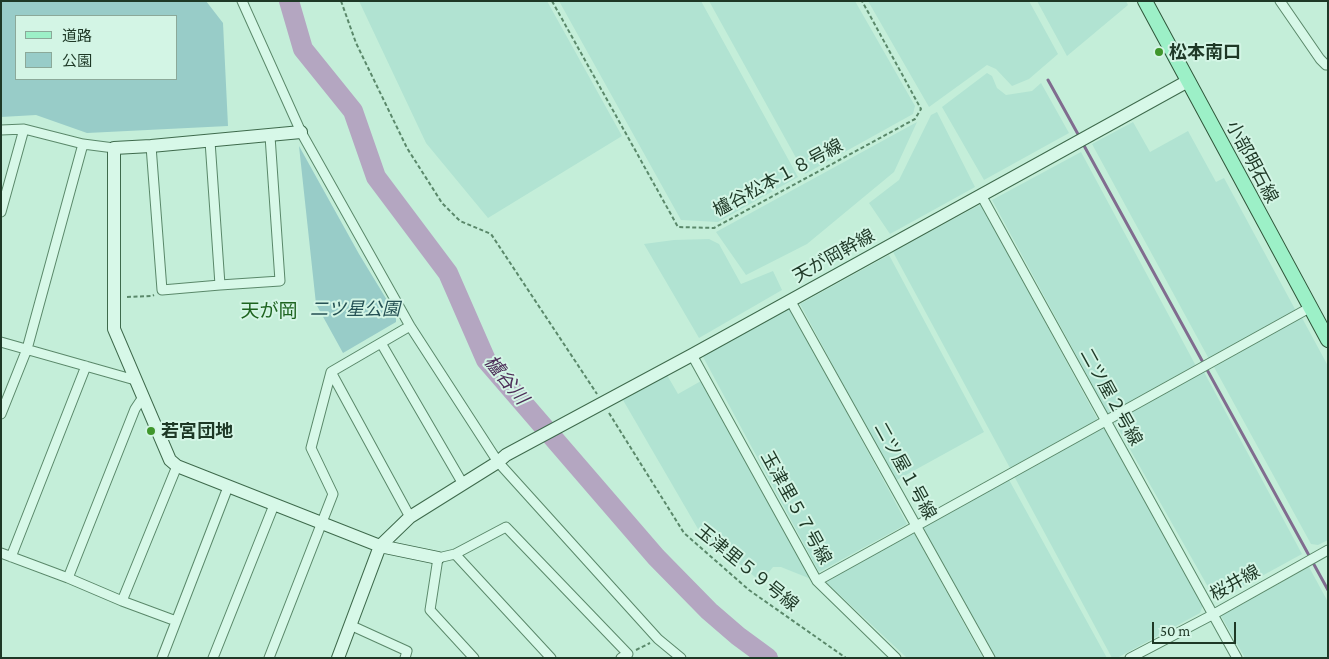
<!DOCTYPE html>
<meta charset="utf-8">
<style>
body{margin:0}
#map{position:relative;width:1329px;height:659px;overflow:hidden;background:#c4eed9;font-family:"Crimson Pro","Noto Sans JP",serif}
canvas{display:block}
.frame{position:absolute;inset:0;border:2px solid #1e3826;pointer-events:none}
.legend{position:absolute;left:15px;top:15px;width:162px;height:65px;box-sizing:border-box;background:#d3f5e5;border:1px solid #8ba999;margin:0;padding:6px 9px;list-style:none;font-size:15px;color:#1e3826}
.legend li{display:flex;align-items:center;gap:10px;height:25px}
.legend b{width:25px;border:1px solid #8ba999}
.scale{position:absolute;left:1152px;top:622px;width:84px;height:22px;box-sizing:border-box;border:2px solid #1e3826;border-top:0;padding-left:6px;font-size:15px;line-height:18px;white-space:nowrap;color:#1e3826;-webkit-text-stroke:4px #d3f5e5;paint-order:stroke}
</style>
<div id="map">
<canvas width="1329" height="659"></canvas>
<div class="frame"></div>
<ul class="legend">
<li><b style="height:6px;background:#9cf0c7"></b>道路</li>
<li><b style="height:14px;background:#98ccc8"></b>公園</li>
</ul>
<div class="scale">50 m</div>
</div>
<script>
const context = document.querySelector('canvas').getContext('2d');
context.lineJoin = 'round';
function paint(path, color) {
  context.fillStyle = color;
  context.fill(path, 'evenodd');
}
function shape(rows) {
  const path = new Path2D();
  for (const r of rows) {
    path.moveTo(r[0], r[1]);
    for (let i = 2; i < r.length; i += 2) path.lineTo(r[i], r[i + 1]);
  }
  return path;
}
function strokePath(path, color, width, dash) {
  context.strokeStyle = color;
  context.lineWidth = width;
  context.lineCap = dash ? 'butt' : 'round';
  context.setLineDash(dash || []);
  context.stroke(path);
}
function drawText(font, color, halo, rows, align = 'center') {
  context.font = font + ' "Crimson Pro","Noto Sans JP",serif';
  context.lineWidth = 4;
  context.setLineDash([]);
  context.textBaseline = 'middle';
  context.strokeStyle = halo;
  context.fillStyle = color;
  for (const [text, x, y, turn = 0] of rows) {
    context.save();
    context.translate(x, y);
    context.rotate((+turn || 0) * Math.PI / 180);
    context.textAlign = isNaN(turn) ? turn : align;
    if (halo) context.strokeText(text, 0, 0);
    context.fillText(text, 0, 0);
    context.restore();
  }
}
paint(shape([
 [359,1,547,1,622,136,488,218,426,143],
 [559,1,701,1,798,177,718,222,681,220],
 [709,1,855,1,915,106,913,114,805,174],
 [868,1,1029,1,1058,54,1029,79,1012,86,996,69,987,65,929,107],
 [1037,1,1126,1,1128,5,1067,56],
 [987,73,992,76,997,88,1006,95,1032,91,1041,83,1069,133,984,180,942,107],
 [937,112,975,187,890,234,869,203,899,180,931,115],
 [917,122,894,172,807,244,746,275,716,232],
 [1133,122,1150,152,1188,131,1216,182,1224,178,1296,311,1209,359,1092,144],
 [1081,152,1196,366,1108,414,992,200],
 [981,204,1098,420,1010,468,893,252],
 [709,239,719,244,741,284,773,271,782,290,699,338,644,244,674,240],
 [889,255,984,432,895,481,800,304],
 [790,307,907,524,819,572,702,355],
 [1301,316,1328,366,1328,540,1318,545,1311,544,1214,367],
 [1204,372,1302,554,1216,601,1114,421],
 [667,375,678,394,701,381,811,579,781,567,773,567,761,582,698,529,623,400],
 [1104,426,1203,605,1200,613,1117,658,1112,658,1014,476],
 [1008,478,1107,658,992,658,921,526],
 [913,531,983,658,907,658,825,581],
 [1309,567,1328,602,1328,658,1245,658,1221,616]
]), '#b1e3d2');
paint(shape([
 [1,1,206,1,223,23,228,126,87,133,36,115,1,117],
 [16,16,176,16,176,79,16,79],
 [299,146,359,254,396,315,396,322,343,353,316,304]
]), '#98ccc8');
strokePath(shape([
 [1048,80,1079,136],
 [1082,142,1328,590]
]), '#806c8f', 3);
strokePath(shape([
 [289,1,303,49,353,111,376,177,448,273,486,360,656,557,709,611,738,636,768,658]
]), '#b4a6c1', 20);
const street = shape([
 [242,1,301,132,410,326,498,462,658,639,681,658],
 [1280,1,1320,59,1326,65,1328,64],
 [1,130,24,129,83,144,114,148],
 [210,141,220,285],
 [151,146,162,290,220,285,280,281,270,136],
 [981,195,1237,658],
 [1,212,24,129],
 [790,300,990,658],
 [410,326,331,372,410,517],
 [1,342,135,380],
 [381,343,463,484],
 [692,355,817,581,896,658],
 [1,414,27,349,83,144],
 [1,553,68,578,122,601,176,621],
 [455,554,551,658],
 [11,557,86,366],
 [68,578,135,409,143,397],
 [817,581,1311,307],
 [122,601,177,466],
 [350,625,407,651,405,658],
 [162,658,228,487],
 [213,658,274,505],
 [269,658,333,494,311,448,331,372],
 [474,658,430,610,438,558,455,554,506,527,628,654,621,658],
 [1130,658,1214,614,1328,550]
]);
const secondary = shape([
 [301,132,151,146,114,148,114,329,170,460,177,466,380,546,438,558],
 [338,658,380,546,410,517,498,462,506,455,692,355,1188,81]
]);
const primary = shape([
 [1145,1,1328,340]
]);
strokePath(street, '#5a886a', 11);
strokePath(secondary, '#3e6a4c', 14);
strokePath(primary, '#2f563a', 16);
strokePath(shape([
 [341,1,356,43,407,148,442,203,460,221,491,234,597,394],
 [552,1,678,227,714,228,915,119,921,109,862,1],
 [127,297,152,296,154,295],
 [609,413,684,533,749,590,846,658],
 [636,650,650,643]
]), '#5a886a', 2, [4, 2.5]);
strokePath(street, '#d7f8e8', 9);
strokePath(secondary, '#d7f8e8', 12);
strokePath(primary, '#9cf0c7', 14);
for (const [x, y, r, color] of [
 [1159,52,5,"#3f962b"],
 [151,431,5,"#3f962b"]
]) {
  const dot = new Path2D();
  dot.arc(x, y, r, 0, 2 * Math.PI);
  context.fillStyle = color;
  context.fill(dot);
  strokePath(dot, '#d3f5e5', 2);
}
drawText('bold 18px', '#1e3826', '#d3f5e5', [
 ["松本南口",1169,52],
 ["若宮団地",161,431]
], 'left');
drawText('18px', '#1e3826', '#d3f5e5', [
 ["小部明石線",1252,162,62],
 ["櫨谷松本１８号線",778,178,-28],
 ["天が岡幹線",834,256,-29],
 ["二ツ屋２号線",1111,397,61],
 ["二ツ屋１号線",905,471,61],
 ["玉津里５７号線",796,508,61],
 ["玉津里５９号線",747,568,39],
 ["桜井線",1235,583,-29]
]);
drawText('italic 18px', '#255154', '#d3f5e5', [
 ["二ツ星公園",355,309]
]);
drawText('19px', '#1e6420', '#d3f5e5', [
 ["天が岡",269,311]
]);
drawText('italic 19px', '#4d2e58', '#d3f5e5', [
 ["櫨谷川",506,380,51]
]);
</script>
